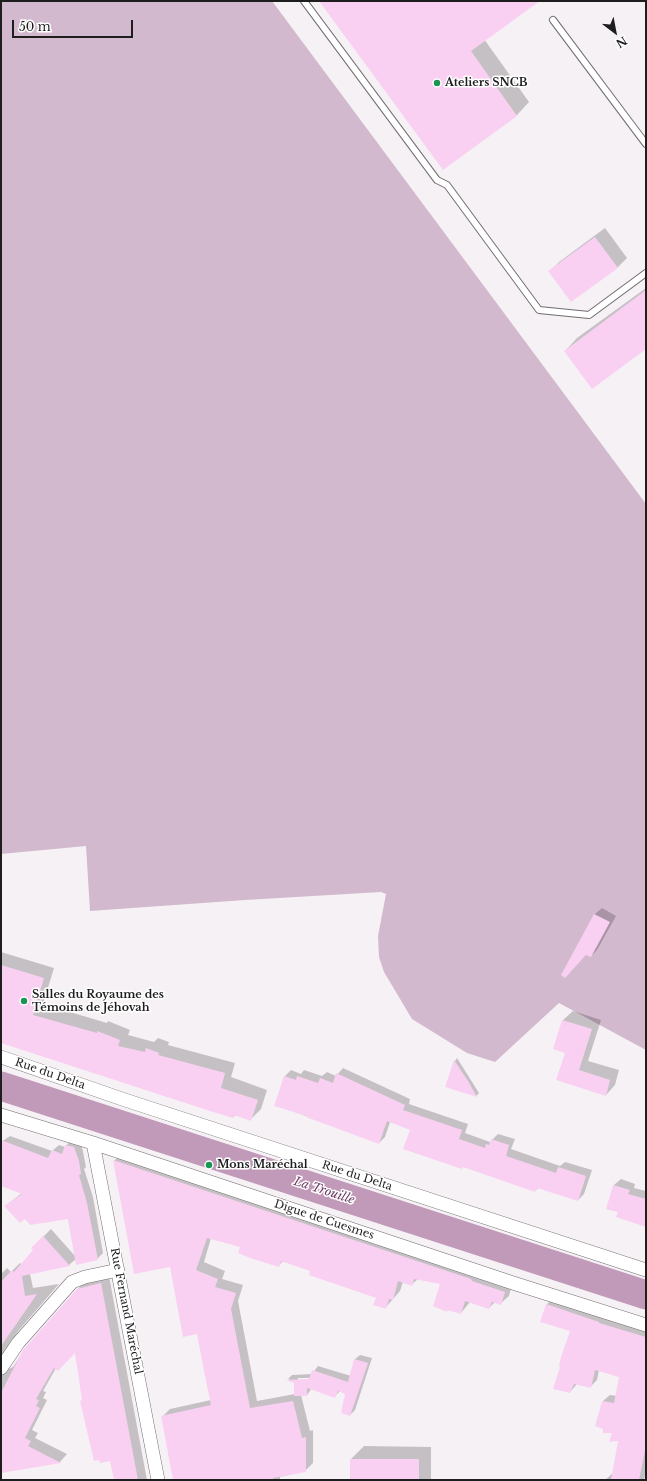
<!DOCTYPE html>
<meta charset="utf-8">
<style>
body{margin:0}
#map{position:relative;width:647px;height:1481px;overflow:hidden;background:#f6f1f5;font-family:"Libre Baskerville",serif}
canvas{display:block}
.frame{position:absolute;inset:0;border:2px solid #1f1e1f;pointer-events:none}
.north{position:absolute;left:595px;top:12px;width:40px;height:40px;-webkit-text-stroke:3px #fff;paint-order:stroke;rotate:148deg;font-size:11px;font-weight:700;line-height:16px;text-align:center;color:#1f1e1f}
.north::after{content:'';display:block;margin:auto;width:14px;height:18px;background:#1f1e1f;clip-path:polygon(50% 0,100% 100%,50% 72%,0 100%)}
.scale{position:absolute;left:12px;top:20px;width:121px;height:18px;box-sizing:border-box;border:2px solid #1f1e1f;border-top:0;padding-left:5px;font-size:12px;line-height:14px;white-space:nowrap;color:#1f1e1f;-webkit-text-stroke:3px #fff;paint-order:stroke}
</style>
<div id="map">
<canvas width="647" height="1481"></canvas>
<div class="frame"></div>
<div class="north">N</div>
<div class="scale">50 m</div>
</div>
<script>
const context = document.querySelector('canvas').getContext('2d');
context.lineJoin = 'round';
function paint(path, color) {
  context.fillStyle = color;
  context.fill(path, 'evenodd');
}
function shape(rows) {
  const path = new Path2D();
  for (const r of rows) {
    path.moveTo(r[0], r[1]);
    for (let i = 2; i < r.length; i += 2) path.lineTo(r[i], r[i + 1]);
  }
  return path;
}
function strokePath(path, color, width, dash) {
  context.strokeStyle = color;
  context.lineWidth = width;
  context.lineCap = dash ? 'butt' : 'round';
  context.setLineDash(dash || []);
  context.stroke(path);
}
function drawText(font, color, halo, rows, align = 'center') {
  context.font = font + ' "Libre Baskerville",serif';
  context.lineWidth = 3;
  context.setLineDash([]);
  context.textBaseline = 'middle';
  context.strokeStyle = halo;
  context.fillStyle = color;
  for (const [text, x, y, turn = 0] of rows) {
    context.save();
    context.translate(x, y);
    context.rotate((+turn || 0) * Math.PI / 180);
    context.textAlign = isNaN(turn) ? turn : align;
    if (halo) context.strokeText(text, 0, 0);
    context.fillText(text, 0, 0);
    context.restore();
  }
}
paint(shape([
 [1,1,272,1,646,504,646,1050,559,1003,495,1062,467,1053,412,1019,384,972,379,957,378,936,386,894,381,892,245,900,90,911,86,846,1,854]
]), '#d2b9cd');
paint(shape([
 [321,1,537,1,484,39,529,102,517,115,443,169],
 [605,228,627,258,617,268,550,271,559,262],
 [646,288,646,348,565,351,577,338],
 [602,908,616,916,597,950,591,956,587,954,563,975,595,914],
 [1,952,54,968,43,1004,107,1023,108,1021,130,1030,128,1035,154,1042,158,1038,169,1042,168,1045,235,1063,231,1077,267,1090,261,1109,251,1119,236,1115,233,1117,1,1042],
 [573,1011,601,1020,588,1061,619,1070,615,1085,606,1095,558,1079,566,1053,563,1020],
 [457,1058,479,1093,476,1096,447,1086,455,1061],
 [343,1068,410,1099,409,1104,468,1124,465,1133,490,1142,498,1134,515,1139,511,1149,560,1166,565,1162,592,1170,584,1194,578,1200,539,1187,535,1191,411,1129,390,1122,385,1137,379,1143,276,1105,284,1077,291,1070,301,1074,304,1070,322,1076,327,1072,336,1076],
 [10,1136,52,1151,59,1145,65,1147,72,1139,81,1142,86,1167,84,1169,93,1197,103,1253,97,1259,76,1259,69,1265,30,1274,33,1288,59,1284,19,1330,2,1355,1,1362,1,1274,7,1268,11,1272,20,1263,22,1265,35,1250,32,1248,51,1229,75,1256,68,1218,25,1217,5,1206,22,1193,1,1185,1,1142],
 [122,1153,512,1284,509,1296,501,1303,495,1302,489,1308,470,1302,461,1313,448,1309,447,1311,442,1283,418,1279,411,1285,403,1282,400,1291,386,1307,377,1297,311,1270,283,1261,278,1266,241,1246,211,1238,204,1262,225,1271,222,1279,243,1285,238,1301,257,1401,295,1394,295,1382,288,1379,292,1375,312,1374,318,1366,351,1376,355,1359,360,1355,372,1358,355,1410,350,1415,346,1394,340,1391,334,1397,312,1388,307,1395,301,1395,310,1431,313,1430,313,1463,305,1471,280,1477,280,1480,174,1480,162,1417,170,1409,211,1400,198,1333,170,1266,114,1161],
 [298,1378,314,1378,314,1380,298,1380],
 [621,1179,635,1184,634,1188,646,1191,646,1226,620,1212,607,1209,614,1185],
 [109,1276,147,1480,115,1480,111,1460,83,1399,75,1351,56,1368,43,1391,46,1392,43,1398,47,1400,32,1430,38,1433,35,1438,67,1454,60,1462,1,1470,1,1363,8,1369,13,1367,25,1349,85,1281],
 [554,1298,646,1329,646,1472,644,1480,605,1480,613,1473,619,1440,613,1432,603,1401,610,1395,617,1396,620,1376,599,1370,597,1380,590,1387,577,1384,570,1392,572,1330,541,1321,547,1304],
 [364,1446,431,1447,431,1480,351,1480,351,1459]
]), '#0003');
strokePath(shape([
 [1,1086,646,1295]
]), '#c199b9', 29);
paint(shape([
 [319,1,540,1,471,51,517,116,443,170],
 [595,237,618,268,571,302,548,271],
 [646,290,646,349,592,389,564,351],
 [594,914,610,922,591,957,586,955,565,978,561,975],
 [1,965,44,978,33,1015,97,1033,97,1031,120,1040,118,1046,145,1052,146,1048,159,1053,158,1055,225,1073,221,1088,258,1100,251,1121,234,1115,233,1118,213,1112,1,1043],
 [562,1020,592,1029,579,1070,610,1080,606,1096,556,1080,565,1053,553,1049],
 [454,1060,468,1081,477,1097,445,1087],
 [336,1073,405,1105,403,1110,462,1130,459,1139,485,1148,486,1144,489,1145,491,1139,509,1145,506,1156,556,1173,558,1167,586,1176,578,1201,537,1188,535,1192,463,1167,462,1169,403,1149,410,1130,387,1121,379,1144,306,1117,307,1116,274,1106,284,1076,296,1080,297,1076,318,1083,320,1078,333,1083],
 [1,1140,48,1158,52,1150,62,1154,65,1145,74,1147,79,1161,81,1174,79,1175,87,1203,98,1260,76,1265,68,1219,30,1225,25,1219,20,1223,4,1206,22,1194,1,1186],
 [113,1160,471,1279,472,1281,505,1292,501,1305,492,1302,489,1309,465,1301,461,1314,447,1310,447,1312,433,1306,440,1284,414,1279,412,1286,398,1281,393,1300,389,1299,386,1309,373,1305,376,1298,309,1275,310,1271,281,1261,279,1267,250,1258,238,1253,240,1247,207,1238,196,1270,218,1279,215,1287,236,1293,231,1309,250,1408,293,1401,302,1438,306,1437,306,1472,273,1478,273,1480,173,1480,161,1416,211,1405,204,1371,197,1334,183,1337,170,1267,134,1274],
 [613,1185,630,1190,628,1194,646,1199,646,1227,616,1217,618,1212,606,1209],
 [43,1236,70,1266,22,1276,25,1296,37,1294,1,1346,1,1282,12,1270,14,1272,33,1250,31,1248],
 [101,1283,138,1480,114,1480,110,1461,100,1463,99,1460,94,1461,80,1401,82,1400,75,1353,58,1371,54,1368,36,1399,39,1400,36,1406,40,1408,25,1438,31,1441,28,1446,61,1463,1,1473,1,1393,23,1350,77,1289],
 [546,1304,599,1322,599,1323,646,1337,646,1445,639,1480,611,1480,618,1441,609,1442,612,1433,603,1433,603,1429,595,1426,602,1401,614,1403,619,1377,595,1370,591,1388,574,1384,570,1393,553,1389,560,1367,559,1366,561,1357,570,1331,540,1322],
 [354,1359,368,1363,350,1416,341,1413,345,1394,338,1391,335,1398,307,1388,307,1396,294,1396,294,1383,286,1380,309,1379,312,1370,348,1382],
 [350,1459,419,1459,419,1480,350,1480]
]), '#fad0f2');
const service = shape([
 [304,1,437,180,447,185,539,310,589,315,646,273],
 [553,20,646,144]
]);
const minor = shape([
 [1,1057,125,1100,646,1270],
 [1,1115,93,1143,513,1283,646,1325],
 [93,1143,158,1480],
 [1,1368,18,1343,72,1282,85,1277,118,1270]
]);
strokePath(service, '#716d70', 8);
strokePath(minor, '#716d70', 14);
strokePath(service, '#fff', 6);
strokePath(minor, '#fff', 13);
for (const [x, y, r, color] of [
 [437,83,4,"#1b9552"],
 [24,1001,4,"#1b9552"],
 [209,1165,4,"#1b9552"]
]) {
  const dot = new Path2D();
  dot.arc(x, y, r, 0, 2 * Math.PI);
  context.fillStyle = color;
  context.fill(dot);
  strokePath(dot, '#fff', 1.5);
}
drawText('bold 11px', '#1f1e1f', '#fff', [
 ["Ateliers SNCB",445,83],
 ["Salles du Royaume des",32,995],
 ["Témoins de Jéhovah",32,1008],
 ["Mons Maréchal",217,1165]
], 'left');
drawText('11px', '#1f1e1f', '#fff', [
 ["Rue du Delta",50,1074,19],
 ["Rue du Delta",357,1176,18],
 ["Digue de Cuesmes",324,1220,18],
 ["Rue Fernand Maréchal",126,1311,79]
]);
drawText('italic 12px', '#6c3964', '#fff', [
 ["La Trouille",324,1191,18]
]);
</script>
